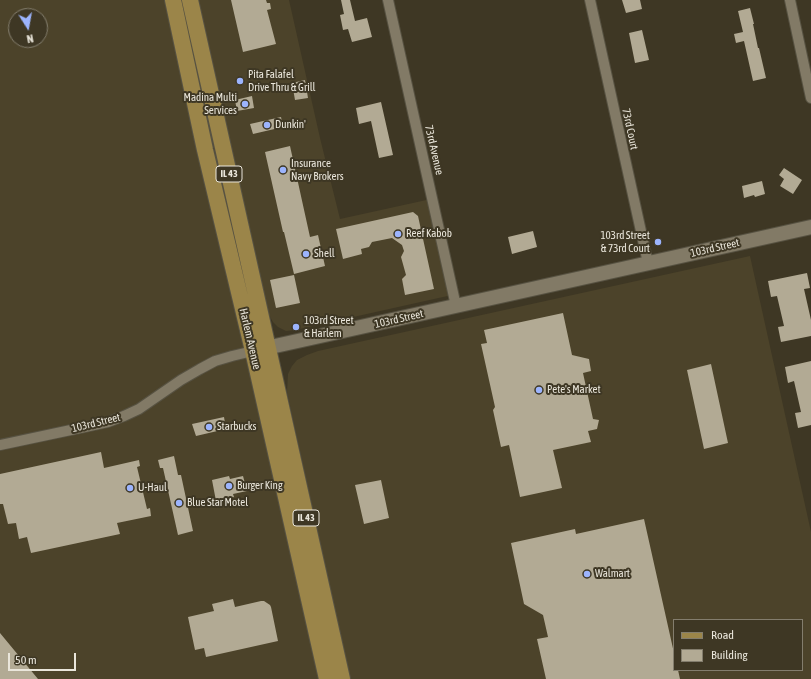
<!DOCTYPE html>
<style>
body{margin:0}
#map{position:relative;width:811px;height:679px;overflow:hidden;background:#3e3724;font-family:"Asap Condensed",sans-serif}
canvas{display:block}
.legend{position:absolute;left:673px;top:619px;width:130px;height:52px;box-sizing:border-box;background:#3e3724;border:1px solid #837d6d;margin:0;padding:5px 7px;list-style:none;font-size:12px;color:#eae6db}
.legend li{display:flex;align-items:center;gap:8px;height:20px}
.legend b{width:20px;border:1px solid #837d6d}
.north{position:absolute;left:8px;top:8px;width:40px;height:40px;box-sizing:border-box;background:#3e3724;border:1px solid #837d6d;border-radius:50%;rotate:169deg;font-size:11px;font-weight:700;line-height:16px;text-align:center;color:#eae6db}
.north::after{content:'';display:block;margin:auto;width:14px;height:18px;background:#9cb4fd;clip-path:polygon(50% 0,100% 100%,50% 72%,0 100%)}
.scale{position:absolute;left:8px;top:653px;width:68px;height:18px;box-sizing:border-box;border:2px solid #eae6db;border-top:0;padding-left:5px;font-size:12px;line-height:14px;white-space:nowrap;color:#eae6db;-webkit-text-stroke:3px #3e3724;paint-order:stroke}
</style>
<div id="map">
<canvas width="811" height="679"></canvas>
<ul class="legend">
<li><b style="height:5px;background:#9b8549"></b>Road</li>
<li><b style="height:11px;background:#b2aa94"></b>Building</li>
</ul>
<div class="north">N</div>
<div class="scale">50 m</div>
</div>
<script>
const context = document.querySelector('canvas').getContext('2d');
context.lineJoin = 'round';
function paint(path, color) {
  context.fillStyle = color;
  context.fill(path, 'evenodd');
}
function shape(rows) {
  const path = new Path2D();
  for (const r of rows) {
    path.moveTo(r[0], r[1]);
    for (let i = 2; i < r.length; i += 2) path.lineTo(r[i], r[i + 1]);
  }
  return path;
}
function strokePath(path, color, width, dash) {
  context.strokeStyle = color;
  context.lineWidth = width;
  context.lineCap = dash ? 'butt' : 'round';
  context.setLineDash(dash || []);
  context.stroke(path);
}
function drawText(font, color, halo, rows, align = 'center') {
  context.font = font + ' "Asap Condensed",sans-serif';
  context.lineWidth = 4;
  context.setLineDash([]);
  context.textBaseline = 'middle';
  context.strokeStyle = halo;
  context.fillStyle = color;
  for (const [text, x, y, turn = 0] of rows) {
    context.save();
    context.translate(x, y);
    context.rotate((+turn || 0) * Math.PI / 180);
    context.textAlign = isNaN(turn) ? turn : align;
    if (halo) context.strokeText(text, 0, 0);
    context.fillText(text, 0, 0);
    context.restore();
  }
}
paint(shape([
 [0,0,168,0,322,679,0,679],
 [16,16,40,16,40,40,16,40],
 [196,0,289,0,320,138,340,219,431,199,452,295,295,330,286,331,278,327,273,322,269,315,251,239],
 [750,256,811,532,811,679,350,679,287,392,288,374,292,366,297,360,307,355,318,351],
 [674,620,802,620,802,670,674,670]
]), '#4c432a');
paint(shape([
 [231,0,266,0,267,3,270,3,271,9,267,10,276,44,243,52],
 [341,0,350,0,355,21,367,18,372,37,352,42,348,29,343,30,340,15,344,14],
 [622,0,640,0,642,9,626,13],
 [750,8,754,24,753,24,758,48,759,48,766,78,753,81,744,41,736,43,734,34,743,32,738,11],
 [642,30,649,60,635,63,629,33],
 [305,80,308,98,295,100,292,83],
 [252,96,254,108,237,111,235,100],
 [381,102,393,155,379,158,371,121,359,124,356,108],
 [281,117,283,127,253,134,250,124],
 [290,146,310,237,318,235,325,266,294,274,284,232,283,232,265,152],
 [784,168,802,180,793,194,780,186,784,179,779,175],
 [762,181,765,194,755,197,754,195,744,198,742,186],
 [413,212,418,216,434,289,405,295,402,279,406,275,401,257,404,251,402,245,392,238,372,242,369,247,361,249,362,254,343,259,336,229],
 [533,231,537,247,512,254,508,237],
 [807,273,810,288,804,289,811,320,811,336,781,342,778,327,784,326,777,296,771,297,768,281],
 [294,275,300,303,276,308,270,280],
 [563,313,572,355,589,359,591,371,583,373,593,419,599,420,597,429,588,431,591,442,553,450,562,488,520,497,509,445,501,447,493,410,495,407,481,344,487,343,484,330],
 [811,361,811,425,798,428,795,413,801,412,794,381,788,383,785,367],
 [711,364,728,443,704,449,687,370],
 [224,417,226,429,196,436,192,424],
 [101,452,104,468,139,460,140,466,137,467,147,509,150,508,151,516,117,523,120,534,31,553,27,537,19,539,16,523,8,524,3,504,0,504,0,474],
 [174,456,178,475,181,475,193,531,178,535,163,468,160,468,158,460],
 [229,476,230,479,243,476,247,491,233,494,234,497,216,501,212,480],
 [381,480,389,518,364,524,355,485],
 [644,519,674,653,674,670,678,670,680,679,546,679,537,639,548,637,543,615,524,604,511,543,575,529,576,534],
 [233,599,235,607,261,601,264,601,270,605,271,607,278,641,206,657,204,648,195,650,188,617,214,611,212,604],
 [0,633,38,679,0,679]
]), '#b2aa94');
const street = shape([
 [388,0,456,306],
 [590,0,648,263],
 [790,0,811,98],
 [0,445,85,427,108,422,124,416,139,409,181,380,200,369,215,361,232,356,253,351]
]);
const secondary = shape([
 [257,350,811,227]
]);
const primary = shape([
 [173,0,205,150,253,351,327,679],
 [190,0,342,679]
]);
strokePath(street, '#575242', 12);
strokePath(secondary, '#575242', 16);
strokePath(primary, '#575242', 18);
strokePath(street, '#827a66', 10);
strokePath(secondary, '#827a66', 14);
strokePath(primary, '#9b8549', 16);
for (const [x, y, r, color] of [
 [240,81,4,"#9cb4fd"],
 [245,104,4,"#9cb4fd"],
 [267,125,4,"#9cb4fd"],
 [283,170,4,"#9cb4fd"],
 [398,234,4,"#9cb4fd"],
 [658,242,4,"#9cb4fd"],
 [306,254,4,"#9cb4fd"],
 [296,327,4,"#9cb4fd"],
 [539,390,4,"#9cb4fd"],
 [209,427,4,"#9cb4fd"],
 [229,486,4,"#9cb4fd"],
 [130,488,4,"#9cb4fd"],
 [179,503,4,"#9cb4fd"],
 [587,574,4,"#9cb4fd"]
]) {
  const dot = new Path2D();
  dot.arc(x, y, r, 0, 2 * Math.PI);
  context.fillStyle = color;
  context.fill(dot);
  strokePath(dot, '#3e3724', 1.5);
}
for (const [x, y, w] of [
 [229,174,26],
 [306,518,26]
]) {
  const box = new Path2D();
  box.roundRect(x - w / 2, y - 8, w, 16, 3);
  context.fillStyle = '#3e3724';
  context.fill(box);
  strokePath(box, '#eae6db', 1);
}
drawText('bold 10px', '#eae6db', null, [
 ["IL 43",229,174],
 ["IL 43",306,518]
]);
drawText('11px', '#eae6db', '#3e3724', [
 ["Pita Falafel",248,75],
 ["Drive Thru & Grill",248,88],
 ["Madina Multi",237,98,"right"],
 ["Services",237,111,"right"],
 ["Dunkin'",275,125],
 ["Insurance",291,164],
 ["Navy Brokers",291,177],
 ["Reef Kabob",406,234],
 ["103rd Street",650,236,"right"],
 ["& 73rd Court",650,249,"right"],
 ["Shell",314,254],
 ["103rd Street",304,321],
 ["& Harlem",304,334],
 ["Pete's Market",547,390],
 ["Starbucks",217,427],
 ["Burger King",237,486],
 ["U-Haul",138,488],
 ["Blue Star Motel",187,503],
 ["Walmart",595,574]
], 'left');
drawText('11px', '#eae6db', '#3e3724', [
 ["73rd Court",630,129,78],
 ["73rd Avenue",434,150,77],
 ["103rd Street",715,248,-13],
 ["103rd Street",399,319,-13],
 ["Harlem Avenue",250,339,77],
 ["103rd Street",96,423,-14]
]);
</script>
